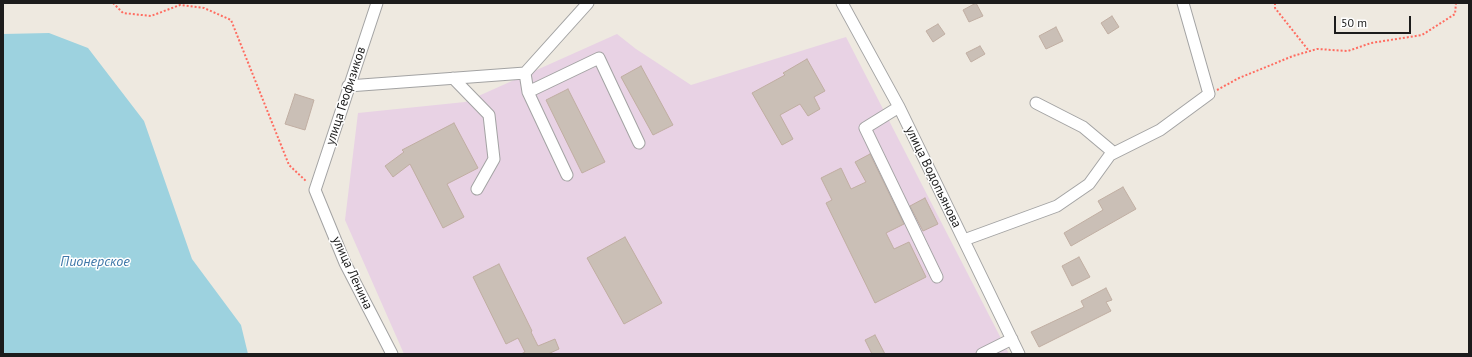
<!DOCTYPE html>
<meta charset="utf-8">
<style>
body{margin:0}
#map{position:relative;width:1472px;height:357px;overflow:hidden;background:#eee9e0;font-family:"PT Sans",sans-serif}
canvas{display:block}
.frame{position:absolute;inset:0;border:4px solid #1c1c1c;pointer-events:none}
.scale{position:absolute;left:1334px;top:16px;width:77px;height:18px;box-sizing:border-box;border:2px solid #1c1c1c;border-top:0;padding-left:5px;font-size:12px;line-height:14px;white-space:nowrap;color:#1c1c1c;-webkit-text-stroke:3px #fff;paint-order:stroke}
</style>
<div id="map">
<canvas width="1472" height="357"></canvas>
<div class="frame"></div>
<div class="scale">50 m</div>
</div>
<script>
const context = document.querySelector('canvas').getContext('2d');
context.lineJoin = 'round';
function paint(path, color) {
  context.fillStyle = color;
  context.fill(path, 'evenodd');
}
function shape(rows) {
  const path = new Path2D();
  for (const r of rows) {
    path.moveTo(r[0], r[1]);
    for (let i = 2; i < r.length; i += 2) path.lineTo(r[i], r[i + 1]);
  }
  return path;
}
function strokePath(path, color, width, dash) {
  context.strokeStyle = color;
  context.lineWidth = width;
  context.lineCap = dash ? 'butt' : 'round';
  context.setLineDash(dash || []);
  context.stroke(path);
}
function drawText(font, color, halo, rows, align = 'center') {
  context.font = font + ' "PT Sans",sans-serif';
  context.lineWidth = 3;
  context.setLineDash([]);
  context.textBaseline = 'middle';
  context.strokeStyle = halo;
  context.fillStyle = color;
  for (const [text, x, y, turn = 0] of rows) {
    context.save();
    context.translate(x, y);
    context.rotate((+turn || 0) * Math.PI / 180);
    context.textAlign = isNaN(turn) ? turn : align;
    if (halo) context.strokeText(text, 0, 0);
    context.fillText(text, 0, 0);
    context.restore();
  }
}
paint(shape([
 [617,34,636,49,691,85,846,37,1009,354,404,354,345,220,358,113,465,102]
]), '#e8d2e4');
paint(shape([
 [49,33,88,48,144,121,192,259,241,325,248,354,3,354,3,34]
]), '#9dd2df');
const building = shape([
 [976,3,983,16,969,22,963,10,976,3],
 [1112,16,1119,27,1108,34,1101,23,1112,16],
 [938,24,945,34,933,42,926,31,938,24],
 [1056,27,1063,41,1046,49,1039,36,1056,27],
 [980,46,985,54,971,62,966,53,980,46],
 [807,59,825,91,814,97,820,109,808,116,800,104,780,115,793,139,782,145,752,93,785,75,783,73,807,59],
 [641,66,673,125,653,135,621,77,641,66],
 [568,89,605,162,582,173,546,100,568,89],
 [295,94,314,100,305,130,285,124,295,94],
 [454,123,478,168,447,184,464,217,443,228,410,164,393,177,385,166,404,152,402,150,454,123],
 [870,154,904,224,886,233,894,249,909,242,926,277,875,303,826,203,832,200,821,178,841,168,851,189,866,182,855,162,870,154],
 [1123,187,1136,209,1071,246,1064,233,1103,210,1098,201,1123,187],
 [925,198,938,224,923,231,910,206,925,198],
 [625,237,662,303,624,324,587,258,625,237],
 [1079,257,1090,277,1072,286,1062,266,1079,257],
 [499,264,532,331,531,332,538,346,555,339,559,349,548,354,521,354,525,352,518,338,506,344,473,277,499,264],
 [1106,288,1112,300,1106,302,1111,311,1039,347,1031,332,1084,307,1081,301,1106,288],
 [875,335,885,354,872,354,865,340,875,335]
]);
paint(building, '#cabfb6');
strokePath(building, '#c0aea2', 1);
const minor = shape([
 [377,3,315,190,345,263,392,354],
 [842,3,899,107,1019,354],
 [525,73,528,92,599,58,639,143],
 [525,73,588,3],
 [453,78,489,115,494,159,477,189],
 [348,86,525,73],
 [528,92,567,175],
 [1036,103,1083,127,1114,153],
 [899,107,865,128,937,277],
 [964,240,1057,206,1089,184,1110,155,1160,130,1209,94,1183,3],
 [982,354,1012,339]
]);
strokePath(minor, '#a3a3a3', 13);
strokePath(shape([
 [113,3,123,13,151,16,180,5,204,8,231,20,289,165,307,182],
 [1275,3,1275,8,1309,51],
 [1217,90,1239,78,1293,56,1317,49,1348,51,1371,43,1422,35,1455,14,1456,3]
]), '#ff6c60', 2, [2, 2]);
strokePath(minor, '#fff', 11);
drawText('13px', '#1c1c1c', '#fff', [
 ["улица Геофизиков",346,96,-72],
 ["улица Водопьянова",933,177,64],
 ["улица Ленина",352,273,65]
]);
drawText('italic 14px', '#4078a9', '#fff', [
 ["Пионерское",95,262]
]);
</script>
